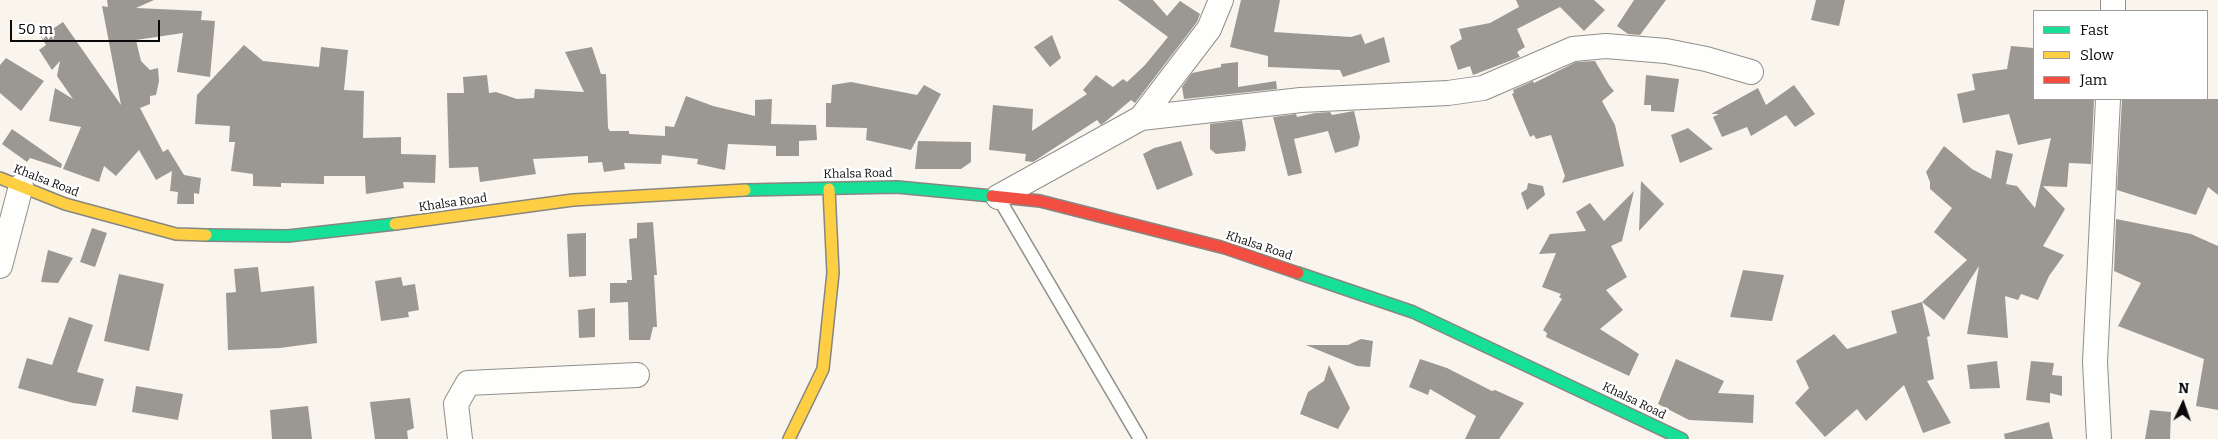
<!DOCTYPE html>
<style>
body{margin:0}
#map{position:relative;width:2218px;height:439px;overflow:hidden;background:#f9f5ec;font-family:Bitter,serif}
canvas{display:block}
.legend{position:absolute;left:2033px;top:10px;width:175px;height:90px;box-sizing:border-box;background:#fff;border:1px solid #9d9d9d;margin:0;padding:6px 9px;list-style:none;font-size:15px;color:#090909}
.legend li{display:flex;align-items:center;gap:10px;height:25px}
.legend b{width:25px;border:1px solid #9d9d9d}
.north{position:absolute;left:2158px;top:379px;width:50px;height:50px;-webkit-text-stroke:4px #fff;paint-order:stroke;rotate:3deg;font-size:14px;font-weight:700;line-height:20px;text-align:center;color:#090909}
.north::after{content:'';display:block;margin:auto;width:18px;height:22px;background:#090909;clip-path:polygon(50% 0,100% 100%,50% 72%,0 100%)}
.scale{position:absolute;left:10px;top:20px;width:150px;height:22px;box-sizing:border-box;border:2px solid #090909;border-top:0;padding-left:6px;font-size:15px;line-height:18px;white-space:nowrap;color:#090909;-webkit-text-stroke:4px #fff;paint-order:stroke}
</style>
<div id="map">
<canvas width="2218" height="439"></canvas>
<ul class="legend">
<li><b style="height:6px;background:#16e098"></b>Fast</li>
<li><b style="height:6px;background:#ffcf43"></b>Slow</li>
<li><b style="height:6px;background:#f24e42"></b>Jam</li>
</ul>
<div class="north">N</div>
<div class="scale">50 m</div>
</div>
<script>
const context = document.querySelector('canvas').getContext('2d');
context.lineJoin = 'round';
function paint(path, color) {
  context.fillStyle = color;
  context.fill(path, 'evenodd');
}
function shape(rows) {
  const path = new Path2D();
  for (const r of rows) {
    path.moveTo(r[0], r[1]);
    for (let i = 2; i < r.length; i += 2) path.lineTo(r[i], r[i + 1]);
  }
  return path;
}
function strokePath(path, color, width, dash) {
  context.strokeStyle = color;
  context.lineWidth = width;
  context.lineCap = dash ? 'butt' : 'round';
  context.setLineDash(dash || []);
  context.stroke(path);
}
function drawText(font, color, halo, rows, align = 'center') {
  context.font = font + ' Bitter,serif';
  context.lineWidth = 5;
  context.setLineDash([]);
  context.textBaseline = 'middle';
  context.strokeStyle = halo;
  context.fillStyle = color;
  for (const [text, x, y, turn = 0] of rows) {
    context.save();
    context.translate(x, y);
    context.rotate((+turn || 0) * Math.PI / 180);
    context.textAlign = isNaN(turn) ? turn : align;
    if (halo) context.strokeText(text, 0, 0);
    context.fillText(text, 0, 0);
    context.restore();
  }
}
paint(shape([
 [107,0,154,0,136,8,202,11,201,20,215,21,210,77,177,72,183,33,136,40,141,61,150,70,158,68,159,81,156,95,150,96,150,104,140,108,163,152,168,149,184,175,201,178,199,194,194,193,194,204,177,204,178,192,170,191,172,171,156,180,139,150,116,176,104,166,99,182,63,169,81,127,49,121,55,88,73,99,57,76,60,61,52,70,39,50,46,45,41,37,63,22,121,105,102,6,108,7],
 [1118,0,1153,0,1167,16,1180,1,1200,14,1197,22,1135,103,1131,100,1105,122,1101,125,1097,120,1033,162,1025,161,1026,154,989,150,993,105,1033,109,1032,131,1087,94,1083,90,1096,75,1113,87,1123,79,1127,82,1145,65,1168,37],
 [1241,0,1280,0,1274,32,1351,37,1361,34,1365,44,1384,37,1390,62,1343,77,1340,70,1268,67,1268,56,1230,47],
 [1516,0,1594,0,1605,10,1584,31,1560,7,1517,29,1525,47,1517,52,1520,57,1473,75,1470,66,1458,70,1450,46,1462,39,1459,29,1490,23,1519,7],
 [1634,0,1666,0,1640,35,1628,34,1617,26],
 [1816,0,1845,0,1839,26,1811,20],
 [1052,35,1061,58,1050,67,1034,47],
 [244,45,263,61,319,67,321,47,348,50,344,90,364,91,363,138,401,137,401,154,436,155,435,183,403,182,404,188,366,194,365,176,324,176,324,184,281,183,281,187,253,186,253,174,231,171,235,142,229,142,230,126,195,124,197,95],
 [2011,46,2034,48,2034,99,2094,99,2091,164,2069,163,2067,187,2043,186,2065,209,2043,246,2064,255,2049,276,2038,300,2021,294,2018,300,2005,296,2008,338,1967,334,1979,266,1944,320,1922,302,1967,260,1934,232,1952,208,1930,189,1930,182,1926,172,1944,146,1972,169,1991,179,1996,150,2013,154,2006,184,2017,186,2035,208,2051,138,2018,145,2009,114,1963,123,1957,94,1975,90,1972,74,2007,69],
 [592,47,601,74,606,74,608,128,610,131,629,131,629,134,665,136,665,126,674,127,686,96,713,106,755,116,755,100,772,99,771,124,816,125,817,140,799,141,799,156,776,156,776,146,728,144,725,170,697,164,698,159,662,155,661,164,624,163,625,169,604,172,602,162,588,163,588,156,533,159,536,174,480,182,478,167,449,168,447,93,464,93,463,77,487,75,489,93,496,92,517,99,534,98,535,89,584,92,565,52],
 [6,58,44,81,21,111,0,93,0,65],
 [1595,61,1609,85,1614,91,1602,101,1615,125,1624,166,1562,183,1565,176,1551,135,1536,139,1534,135,1530,137,1512,94,1514,93,1513,90,1533,81,1534,83,1576,62],
 [1238,62,1238,87,1276,81,1277,89,1184,99,1182,87,1192,73,1221,67,1221,64],
 [1646,75,1679,79,1674,112,1651,111,1651,105,1644,105],
 [851,82,917,95,924,85,941,94,911,150,866,140,867,128,826,127,826,103,831,103,832,85],
 [1794,85,1815,114,1795,127,1786,115,1751,136,1747,127,1722,137,1713,117,1719,114,1711,114,1758,88,1766,105],
 [2122,99,2218,99,2218,195,2208,187,2196,215,2117,190],
 [1354,111,1360,137,1358,146,1335,153,1328,131,1294,139,1302,173,1288,176,1273,117,1296,114,1297,117,1315,113,1330,112,1332,115],
 [1242,120,1246,144,1245,151,1216,154,1210,149,1210,124],
 [1688,128,1713,149,1680,163,1671,135],
 [12,129,62,164,61,168,30,158,27,162,2,144],
 [918,141,971,142,971,162,961,169,915,169],
 [1181,141,1193,175,1157,190,1143,154,1154,148],
 [1641,181,1664,204,1639,231],
 [1528,183,1543,186,1545,195,1527,210,1521,193,1527,189],
 [1634,191,1622,241,1611,246,1627,277,1606,290,1623,310,1600,329,1639,354,1629,376,1546,337,1547,333,1543,330,1562,299,1559,297,1561,294,1542,287,1556,253,1539,254,1550,234,1586,231,1576,212,1590,203,1604,221],
 [2116,219,2191,234,2218,246,2218,410,2196,406,2204,359,2118,326,2141,283,2114,271],
 [653,222,657,275,654,275,657,327,653,327,650,340,629,340,628,302,610,303,610,283,627,283,627,280,632,280,629,239,637,238,637,223],
 [92,228,107,233,95,267,80,262],
 [586,233,586,276,569,277,567,234],
 [48,250,73,258,58,283,41,282],
 [258,267,261,292,314,286,317,343,280,348,228,350,226,293,236,292,234,269],
 [1743,270,1784,275,1772,321,1730,317],
 [119,274,164,284,149,351,104,341],
 [401,277,403,286,415,284,419,310,408,312,409,317,381,321,375,281],
 [1922,302,1930,336,1927,337,1934,379,1927,381,1951,423,1923,433,1904,385,1866,421,1857,409,1825,437,1795,403,1809,388,1796,361,1834,334,1847,349,1897,333,1891,311],
 [595,308,595,337,579,338,578,310],
 [69,317,93,325,77,372,104,379,96,406,73,403,18,388,27,358,52,365],
 [1361,339,1373,341,1370,367,1357,366,1306,345,1348,345],
 [1420,359,1447,368,1492,391,1495,390,1524,403,1499,439,1465,439,1476,416,1430,389,1428,395,1409,387],
 [1676,359,1724,381,1718,393,1754,395,1753,423,1689,420,1658,404],
 [1997,361,2000,388,1970,389,1967,365],
 [2031,361,2054,363,2052,375,2062,376,2062,396,2050,393,2050,403,2026,400],
 [1329,365,1350,408,1338,429,1300,414,1308,392,1324,381],
 [136,386,183,394,178,420,132,412],
 [410,398,414,428,407,431,408,439,375,439,370,402],
 [308,406,312,439,272,439,270,410],
 [2150,410,2171,412,2170,439,2145,439],
 [2049,422,2053,439,2005,439,2004,434]
]), '#9b9893');
const lane = shape([
 [998,197,1140,439]
]);
const street = shape([
 [2113,11,2113,0],
 [1141,118,1301,100,1448,93,1483,88,1573,49,1606,46,1666,51,1706,59,1751,72],
 [998,197,1141,118,1209,29,1221,0],
 [0,266,21,186],
 [460,439,456,404,468,383,637,375],
 [2099,439,2095,362,2108,99]
]);
const fast = shape([
 [745,190,897,187,992,196],
 [206,235,288,236,395,224],
 [1298,273,1413,312,1682,439]
]);
const slow = shape([
 [0,178,65,204,176,234,206,235],
 [395,224,573,200,745,190],
 [789,439,823,369,833,273,829,189]
]);
const jam = shape([
 [992,196,1040,201,1225,248,1298,273]
]);
strokePath(lane, '#918f8b', 15);
strokePath(street, '#918f8b', 26);
strokePath(fast, '#888682', 14);
strokePath(slow, '#888682', 14);
strokePath(jam, '#888682', 14);
strokePath(lane, '#fefefc', 12);
strokePath(street, '#fefefc', 24);
strokePath(fast, '#16e098', 11);
strokePath(slow, '#ffcf43', 11);
strokePath(jam, '#f24e42', 11);
drawText('12px', '#090909', '#fff', [
 ["Khalsa Road",858,174,-1],
 ["Khalsa Road",46,181,21],
 ["Khalsa Road",453,203,-8],
 ["Khalsa Road",1259,246,18],
 ["Khalsa Road",1634,401,26]
]);
</script>
